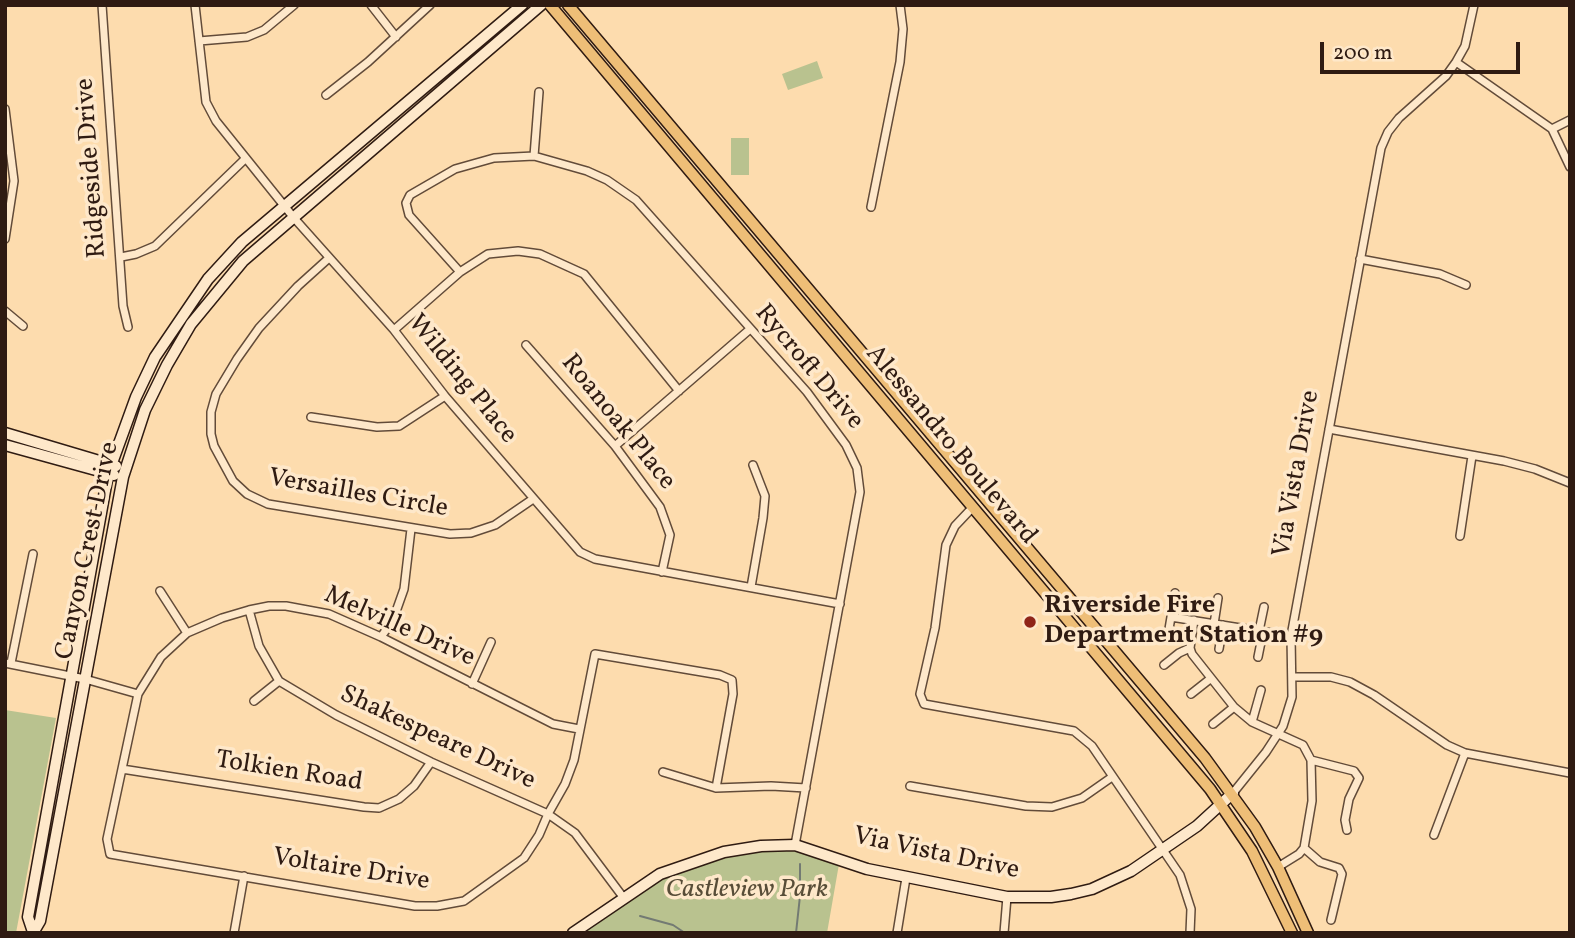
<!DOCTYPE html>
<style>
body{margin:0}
#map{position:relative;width:1575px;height:938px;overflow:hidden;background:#fddcae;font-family:Vollkorn,serif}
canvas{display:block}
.frame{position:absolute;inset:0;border:7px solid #2f1b12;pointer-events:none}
.scale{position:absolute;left:1320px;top:42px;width:200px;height:32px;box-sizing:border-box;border:4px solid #2f1b12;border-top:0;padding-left:9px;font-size:21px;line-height:24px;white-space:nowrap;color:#2f1b12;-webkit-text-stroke:5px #fee8ca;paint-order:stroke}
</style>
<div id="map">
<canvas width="1575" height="938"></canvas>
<div class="frame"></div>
<div class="scale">200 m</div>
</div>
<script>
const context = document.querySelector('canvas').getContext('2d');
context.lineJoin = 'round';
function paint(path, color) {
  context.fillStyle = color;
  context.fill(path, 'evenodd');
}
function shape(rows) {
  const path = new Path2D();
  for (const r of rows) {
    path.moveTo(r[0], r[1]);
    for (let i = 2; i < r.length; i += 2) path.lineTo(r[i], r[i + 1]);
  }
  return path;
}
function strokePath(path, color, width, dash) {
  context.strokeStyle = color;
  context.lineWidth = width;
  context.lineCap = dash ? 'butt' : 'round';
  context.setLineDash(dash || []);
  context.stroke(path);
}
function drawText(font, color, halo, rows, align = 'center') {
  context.font = font + ' Vollkorn,serif';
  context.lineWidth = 7;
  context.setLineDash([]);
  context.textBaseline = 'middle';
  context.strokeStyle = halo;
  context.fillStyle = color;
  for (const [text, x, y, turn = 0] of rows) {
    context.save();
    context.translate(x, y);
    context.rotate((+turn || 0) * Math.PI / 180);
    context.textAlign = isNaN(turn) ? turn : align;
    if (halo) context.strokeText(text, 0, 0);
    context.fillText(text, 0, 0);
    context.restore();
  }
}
paint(shape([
 [817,61,823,78,788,90,782,74],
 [731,138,749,138,749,175,731,175],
 [5,710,56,718,16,933,5,933],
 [793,849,839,864,827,933,570,933,648,882,723,851]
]), '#b9c28f');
strokePath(shape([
 [640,916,673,925,685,933],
 [796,933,800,896,800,864]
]), '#737a73', 2);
const street = shape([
 [102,5,123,306,128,327],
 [195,5,206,102,216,121,294,218,394,330,445,396,580,552,595,559,840,604],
 [371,5,396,37],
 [199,41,247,37,264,30,294,5],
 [1456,62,1552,129,1570,167],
 [326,95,368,62,430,5],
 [5,109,14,181,5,239],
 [1552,129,1570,120],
 [534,156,539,92],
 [871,207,900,62,903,29,900,5],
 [121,257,136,254,155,246,245,159],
 [329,258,298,286,259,328,237,359,216,394,211,412,211,434,214,446,233,481,247,494,268,504,450,534,471,533,495,525,533,499],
 [1360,259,1440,274,1466,285],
 [460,272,409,215,406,203,410,195,455,169,494,158,534,156,587,171,607,180,636,200,807,392,846,445,857,468,860,492,795,845],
 [5,311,23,326],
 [394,330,460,272,488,254,518,251,540,254,584,274,679,391],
 [526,345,615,446,660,507,670,535,662,572],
 [311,417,377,427,399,426,445,396],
 [1329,429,1504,461,1535,469,1570,483],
 [615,446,749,330],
 [972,508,955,526,946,545,935,628,920,694,924,704,1074,731,1092,746,1180,875,1191,909,1190,933],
 [1460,536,1472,456],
 [751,587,763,518,765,496,753,465],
 [160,591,187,633],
 [249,610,259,646,279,681,336,715,431,762,548,814,575,833,623,897],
 [1171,617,1291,636],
 [1194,620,1190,648,1192,654,1234,707,1252,722,1303,745,1311,760,1312,801,1304,848,1299,854,1278,867],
 [1214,624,1218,598],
 [1259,631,1264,607],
 [1168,635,1175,593],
 [381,637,393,620,404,589,411,529],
 [1219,649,1223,625],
 [1258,657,1263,632],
 [5,663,85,679,138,694],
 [11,663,33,554],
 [1164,665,1179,653,1190,648],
 [1293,677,1331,677,1350,682,1374,695,1447,745,1465,753,1570,773],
 [472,684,491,642],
 [1191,694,1210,679],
 [254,701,279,681],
 [1252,722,1261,690],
 [1213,724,1234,707],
 [579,729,553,724,381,637,329,614,286,606,269,606,249,610,222,618,187,633,161,657,138,694,107,839,110,854,415,906,437,906,464,901,524,858,539,835,548,814,565,784,574,760,595,654,720,675,732,680,733,694,716,788],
 [1311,760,1354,771,1359,778,1349,799,1345,820,1347,830],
 [122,769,364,807,379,808,399,799,414,786,431,762],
 [663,772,716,788,771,786,806,788],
 [910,786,1026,806,1052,807,1082,798,1112,777],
 [1233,793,1266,752,1283,726,1292,697,1291,636,1381,148,1388,132,1399,118,1446,76,1456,62,1465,46,1474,5],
 [1434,835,1465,753],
 [1304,848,1320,862,1339,868,1342,874,1331,920],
 [234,933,244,876],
 [897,933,906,878],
 [1004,933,1007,897]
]);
const secondary = shape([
 [5,433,116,466],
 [5,445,114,475],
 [33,932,28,917,108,474,136,397,155,357,208,279,242,242,522,5],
 [33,933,40,921,123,477,145,410,167,365,191,324,243,261,541,5],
 [573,933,660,874,724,852,761,846,795,845,867,869,1007,897,1051,897,1071,894,1092,889,1131,871,1197,826,1233,793]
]);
const primary = shape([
 [550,5,1210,789,1252,851,1292,933],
 [568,5,1205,758,1255,827,1278,867,1308,933]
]);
strokePath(street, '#624b39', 10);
strokePath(secondary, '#2f1b12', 13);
strokePath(primary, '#2f1b12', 13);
strokePath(street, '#fee8ca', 7);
strokePath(secondary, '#fee8ca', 10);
strokePath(primary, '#eebe77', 10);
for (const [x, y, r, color] of [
 [1030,622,7,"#8f2418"]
]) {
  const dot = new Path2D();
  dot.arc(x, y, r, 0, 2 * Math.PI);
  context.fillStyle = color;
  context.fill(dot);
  strokePath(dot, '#fee8ca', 2.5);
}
drawText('26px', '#2f1b12', '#fee8ca', [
 ["Ridgeside Drive",93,168,-94],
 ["Rycroft Drive",808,368,50],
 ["Wilding Place",461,380,51],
 ["Roanoak Place",617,423,51],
 ["Alessandro Boulevard",950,446,50],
 ["Via Vista Drive",1298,474,-80],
 ["Versailles Circle",358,495,10],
 ["Canyon Crest Drive",89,551,-78],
 ["Melville Drive",399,628,24],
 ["Shakespeare Drive",437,739,25],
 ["Tolkien Road",289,773,9],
 ["Via Vista Drive",936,855,12],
 ["Voltaire Drive",351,871,9]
]);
drawText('bold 26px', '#2f1b12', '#fee8ca', [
 ["Riverside Fire",1044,607],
 ["Department Station #9",1044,637]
], 'left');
drawText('italic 26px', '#584d38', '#fee8ca', [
 ["Castleview Park",747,891]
]);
</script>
